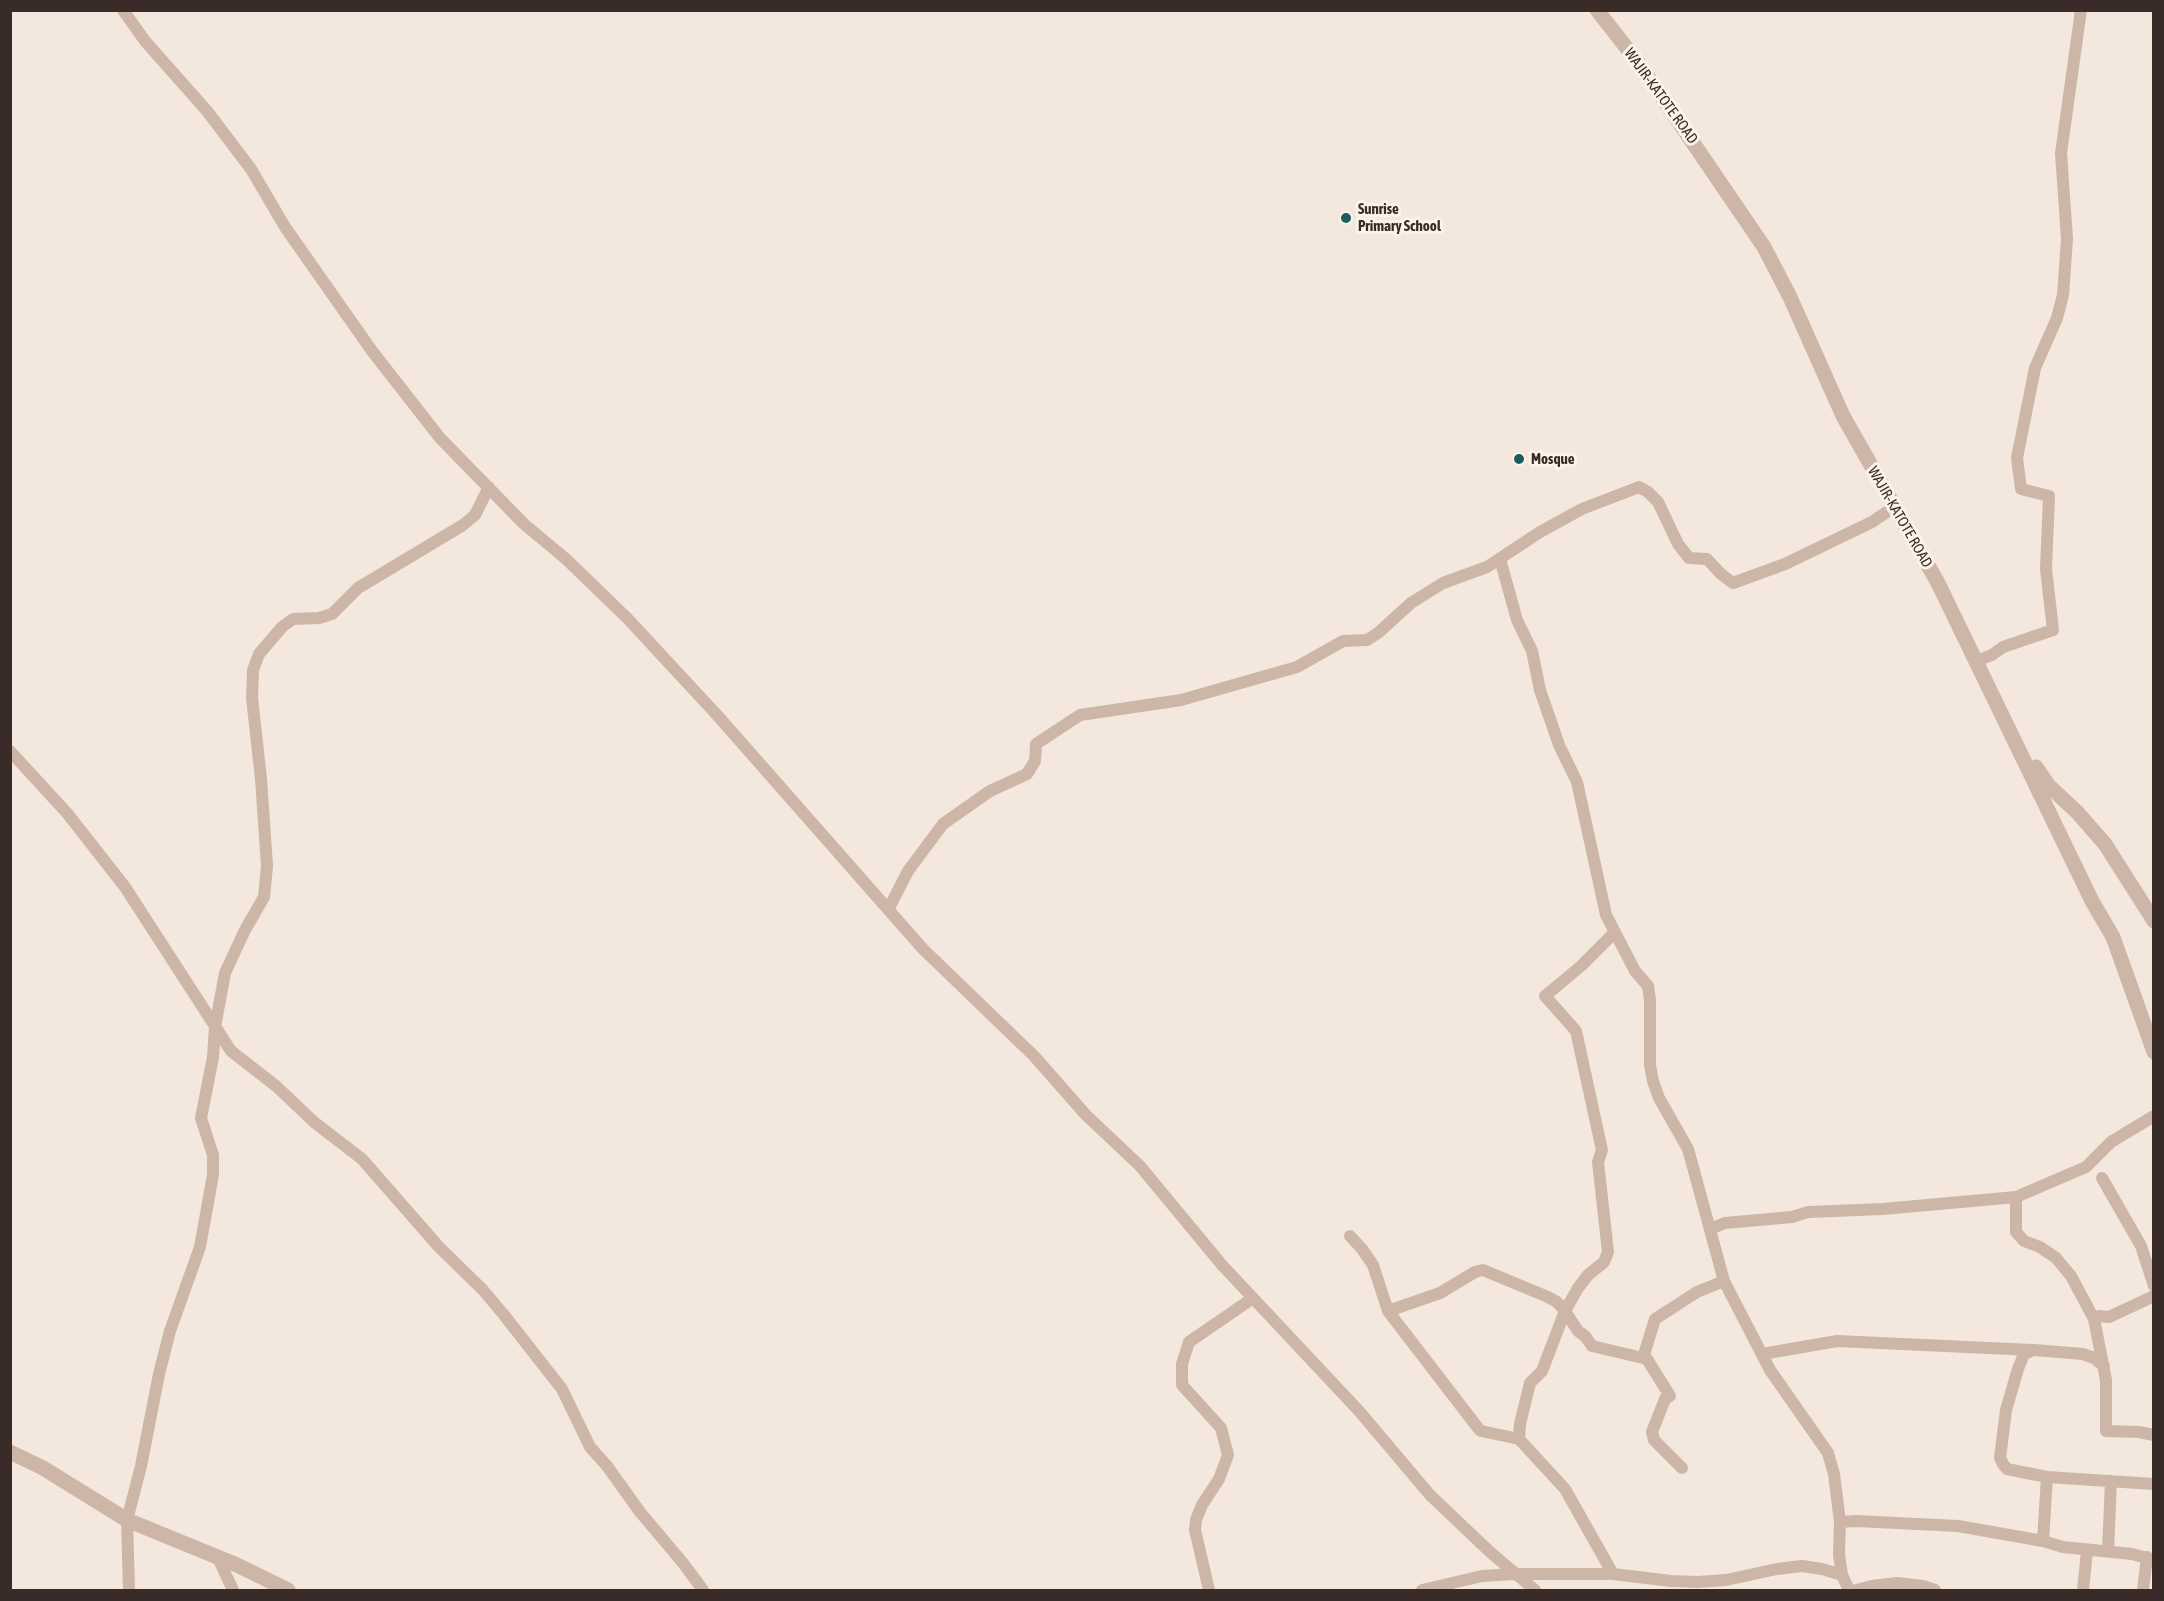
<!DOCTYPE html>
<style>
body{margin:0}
#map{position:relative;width:2164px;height:1601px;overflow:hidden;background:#f4e7dd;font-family:"Asap Condensed",sans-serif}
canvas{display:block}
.frame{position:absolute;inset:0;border:12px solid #392c28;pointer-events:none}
</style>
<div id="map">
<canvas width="2164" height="1601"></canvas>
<div class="frame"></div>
</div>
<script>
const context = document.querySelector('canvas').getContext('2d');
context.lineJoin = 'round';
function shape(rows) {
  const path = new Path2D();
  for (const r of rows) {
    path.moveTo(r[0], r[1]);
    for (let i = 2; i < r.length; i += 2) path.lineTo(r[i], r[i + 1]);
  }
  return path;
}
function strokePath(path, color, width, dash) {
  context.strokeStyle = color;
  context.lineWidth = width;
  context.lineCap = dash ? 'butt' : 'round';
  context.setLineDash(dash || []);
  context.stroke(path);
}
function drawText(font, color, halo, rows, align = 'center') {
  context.font = font + ' "Asap Condensed",sans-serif';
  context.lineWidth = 6;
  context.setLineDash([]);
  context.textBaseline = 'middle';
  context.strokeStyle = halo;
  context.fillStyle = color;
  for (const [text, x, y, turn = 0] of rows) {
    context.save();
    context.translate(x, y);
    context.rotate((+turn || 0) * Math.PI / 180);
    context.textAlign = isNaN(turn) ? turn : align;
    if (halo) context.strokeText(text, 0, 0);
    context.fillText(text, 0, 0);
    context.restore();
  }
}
strokePath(shape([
 [123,10,145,41,207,111,251,169,285,227,372,351,440,438,524,524,566,559,628,619,717,715,923,949,1034,1056,1086,1115,1140,1166,1222,1265,1359,1411,1430,1495,1490,1552,1535,1590],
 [1500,559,1517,620,1532,651,1540,690,1559,745,1577,782,1606,915,1635,971,1648,986,1650,1000,1650,1065,1653,1081,1659,1098,1688,1149,1724,1281,1770,1370,1828,1453,1834,1474,1840,1522],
 [1976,661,1992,655,2003,647,2053,630,2046,569,2049,496,2021,489,2017,458,2035,368,2057,318,2063,295,2067,239,2061,153,2081,10],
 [10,751,67,813,125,887,231,1051,276,1086,314,1122,362,1159,439,1247,483,1290,504,1315,562,1389,590,1447,607,1466,640,1512,683,1563,703,1590],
 [889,908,908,871,943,824,990,791,1027,774,1035,761,1036,744,1080,715,1181,700,1297,667,1343,641,1367,640,1378,633,1411,603,1443,583,1487,567,1540,532,1582,509,1639,487,1648,492,1658,502,1678,544,1689,558,1707,559,1721,574,1733,583,1785,564,1872,522,1894,507],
 [2102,1178,2141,1246,2154,1286],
 [2016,1197,2016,1232,2024,1241,2040,1247,2056,1258,2071,1276,2094,1319,2106,1380,2106,1431,2139,1432,2154,1435],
 [1710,1229,1725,1223,1792,1217,1808,1212,1883,1209,2016,1197,2086,1167,2111,1142,2154,1116],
 [1350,1236,1362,1249,1373,1265,1388,1311,1478,1428,1481,1431,1519,1439],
 [1388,1311,1440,1293,1475,1272,1483,1270,1548,1297,1557,1302,1565,1311,1578,1331,1585,1336,1592,1346,1647,1359,1670,1396,1665,1399,1652,1432,1654,1440,1682,1468],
 [2094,1319,2099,1316,2109,1317,2154,1296],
 [1762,1354,1837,1341,2032,1350],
 [1643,1358,1655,1319,1697,1292,1724,1281],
 [2104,1366,2094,1358,2083,1354,2034,1350,2024,1354,2018,1369,2006,1410,2000,1458,2003,1464,2007,1469,2047,1477,2154,1484],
 [2043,1541,2047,1477],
 [2108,1551,2111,1481],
 [218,1558,233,1590],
 [1613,1574,1565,1489,1519,1439,1520,1424,1530,1383,1542,1371,1565,1311,1578,1288,1588,1275,1604,1262,1608,1252,1598,1162,1602,1150,1576,1031,1545,996,1581,966,1615,932],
 [1842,1575,1839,1555,1840,1522,1856,1521,1958,1526,2043,1541,2063,1547,2132,1554,2154,1560],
 [129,1590,127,1520,141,1466,159,1374,170,1331,200,1247,213,1175,213,1155,201,1118,213,1057,215,1027,225,973,245,930,264,897,267,866,261,779,252,698,253,670,259,654,282,627,293,619,319,618,332,614,358,588,463,525,475,515,489,487],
 [1209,1590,1195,1530,1196,1520,1202,1505,1219,1479,1228,1455,1221,1428,1182,1385,1182,1364,1189,1342,1253,1298],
 [1422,1590,1482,1576,1516,1574,1613,1574,1671,1581,1697,1582,1726,1580,1777,1569,1802,1566,1822,1569,1842,1575,1849,1590],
 [1856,1590,1872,1586,1897,1583,1923,1586,1935,1590],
 [2083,1590,2087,1551],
 [2143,1590,2147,1557]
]), '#cdb6a8', 12);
strokePath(shape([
 [1597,10,1640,65,1764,247,1790,297,1843,416,1938,583,2092,901,2113,937,2154,1052],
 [2036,767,2048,785,2077,812,2105,844,2154,921],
 [10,1452,43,1468,127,1520,237,1565,288,1590]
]), '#cdb6a8', 15);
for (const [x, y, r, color] of [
 [1346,218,6,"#1b5d5d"],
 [1519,459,6,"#1b5d5d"]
]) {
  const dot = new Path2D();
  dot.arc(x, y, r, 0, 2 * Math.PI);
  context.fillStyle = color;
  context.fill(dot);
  strokePath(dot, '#fbf2ea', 2);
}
drawText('15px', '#392c28', '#fbf2ea', [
 ["WAJIR-KATOTE ROAD",1661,96,54],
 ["WAJIR-KATOTE ROAD",1900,517,60]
]);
drawText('bold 15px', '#392c28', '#fbf2ea', [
 ["Sunrise",1358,209],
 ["Primary School",1358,226],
 ["Mosque",1531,459]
], 'left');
</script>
